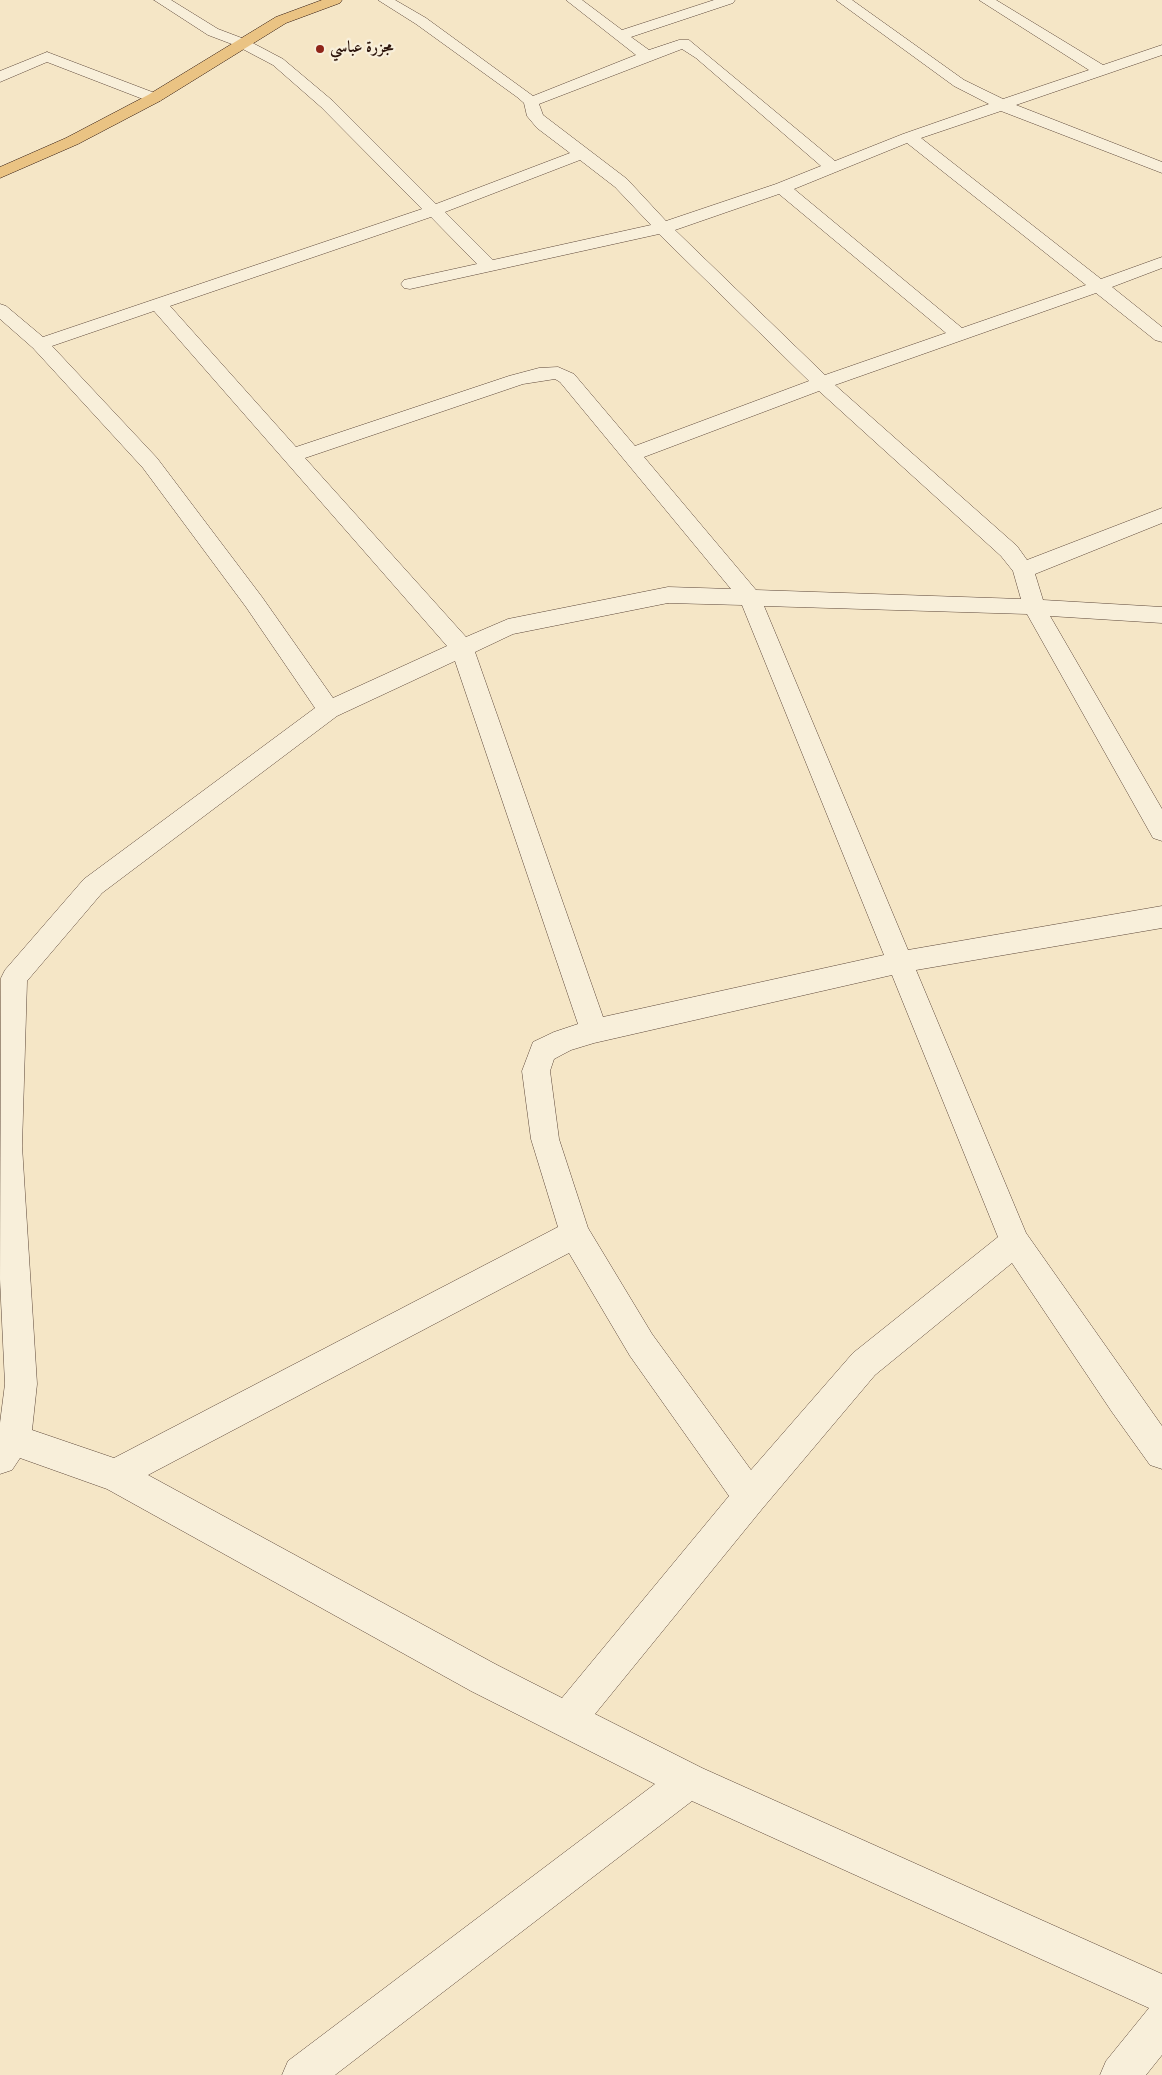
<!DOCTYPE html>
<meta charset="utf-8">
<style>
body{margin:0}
canvas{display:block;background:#f5e6c6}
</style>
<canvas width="1162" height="2075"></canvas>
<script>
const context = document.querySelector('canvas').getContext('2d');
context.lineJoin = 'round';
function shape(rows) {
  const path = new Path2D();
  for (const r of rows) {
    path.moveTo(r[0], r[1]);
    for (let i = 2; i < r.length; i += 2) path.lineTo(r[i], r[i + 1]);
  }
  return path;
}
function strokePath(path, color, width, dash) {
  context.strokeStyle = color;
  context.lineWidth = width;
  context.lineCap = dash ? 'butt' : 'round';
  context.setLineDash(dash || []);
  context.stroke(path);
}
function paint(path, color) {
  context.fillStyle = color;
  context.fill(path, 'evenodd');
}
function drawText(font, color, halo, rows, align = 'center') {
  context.font = font + ' "IM FELL English",Amiri,serif';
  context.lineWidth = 4.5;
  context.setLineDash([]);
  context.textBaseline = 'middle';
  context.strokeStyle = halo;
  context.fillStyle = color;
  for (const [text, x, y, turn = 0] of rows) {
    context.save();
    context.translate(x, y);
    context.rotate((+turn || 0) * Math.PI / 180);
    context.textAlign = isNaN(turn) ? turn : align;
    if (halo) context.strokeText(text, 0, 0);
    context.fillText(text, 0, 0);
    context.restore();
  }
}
const minor = shape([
 [154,0,171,0,218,29,247,40,283,59,333,101,436,204,570,153,537,128,527,116,524,103,517,97,416,24,378,0,395,0,426,18,533,96,636,55,566,0,582,0,622,30,714,0,735,0,733,3,631,37,649,50,679,40,689,40,835,161,903,134,989,104,954,86,836,0,852,0,964,80,1003,99,1089,70,979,0,996,0,1103,65,1162,45,1162,55,1016,105,1162,162,1162,173,1001,111,921,138,1101,279,1162,257,1162,268,1112,287,1162,327,1162,342,1155,340,1096,293,835,385,1017,546,1027,560,1162,508,1162,523,1035,574,1043,600,1162,607,1162,623,1050,616,1162,809,1162,841,1153,838,1027,614,764,606,908,950,1162,906,1162,928,916,970,1026,1233,1162,1426,1162,1469,1150,1465,1112,1412,1012,1263,875,1375,762,1509,595,1714,702,1768,1162,1974,1162,2055,1146,2075,1100,2075,1106,2061,1149,2008,692,1801,335,2075,282,2075,288,2061,655,1784,471,1691,107,1489,20,1458,12,1470,0,1474,0,1423,5,1384,0,1279,1,978,5,970,84,879,315,708,246,607,143,468,33,348,0,319,0,304,6,306,43,337,422,209,321,107,273,65,237,46,208,35,154,0],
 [682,49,696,58,821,166,776,184,666,221,627,179,543,115,539,104,682,49],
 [907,143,1086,285,962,328,794,189,907,143],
 [580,160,615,187,651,225,493,260,445,212,580,160],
 [779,194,946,333,825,375,675,230,779,194],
 [431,217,477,264,404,280,401,284,404,288,410,289,659,234,809,381,635,446,574,374,558,367,539,368,509,376,296,447,170,306,431,217],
 [154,311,447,646,333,698,262,597,157,458,52,346,154,311],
 [555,379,560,382,731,589,668,587,508,619,466,637,305,458,523,384,555,379],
 [819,391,1001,556,1013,571,1021,599,756,590,644,457,819,391],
 [668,603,742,605,884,955,603,1017,475,652,513,634,668,603],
 [455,661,578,1024,554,1032,533,1042,522,1071,531,1139,558,1227,114,1458,32,1430,37,1384,22,1146,27,981,102,893,337,716,455,661],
 [892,975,998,1237,853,1353,751,1470,652,1334,588,1228,559,1139,550,1071,554,1059,571,1050,594,1043,892,975],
 [569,1253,630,1356,729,1496,562,1698,497,1665,148,1475,569,1253],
 [47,52,160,95,162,98,160,101,148,101,47,62,0,82,0,71,47,52]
]);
const major = shape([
 [322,0,342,0,340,3,286,23,160,101,78,144,0,178,0,167,66,138,148,95,276,17,322,0]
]);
strokePath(minor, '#5e483a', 1);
strokePath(major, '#2c140b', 1);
paint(minor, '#f8efda');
paint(major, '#eac383');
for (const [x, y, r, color] of [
 [320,49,5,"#8f2418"]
]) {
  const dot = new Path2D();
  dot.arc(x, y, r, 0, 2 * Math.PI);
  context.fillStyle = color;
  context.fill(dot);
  strokePath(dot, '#f8efda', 2);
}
drawText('bold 16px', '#2c140b', '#f8efda', [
 ["مجزرة عباسي",330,49]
], 'left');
</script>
